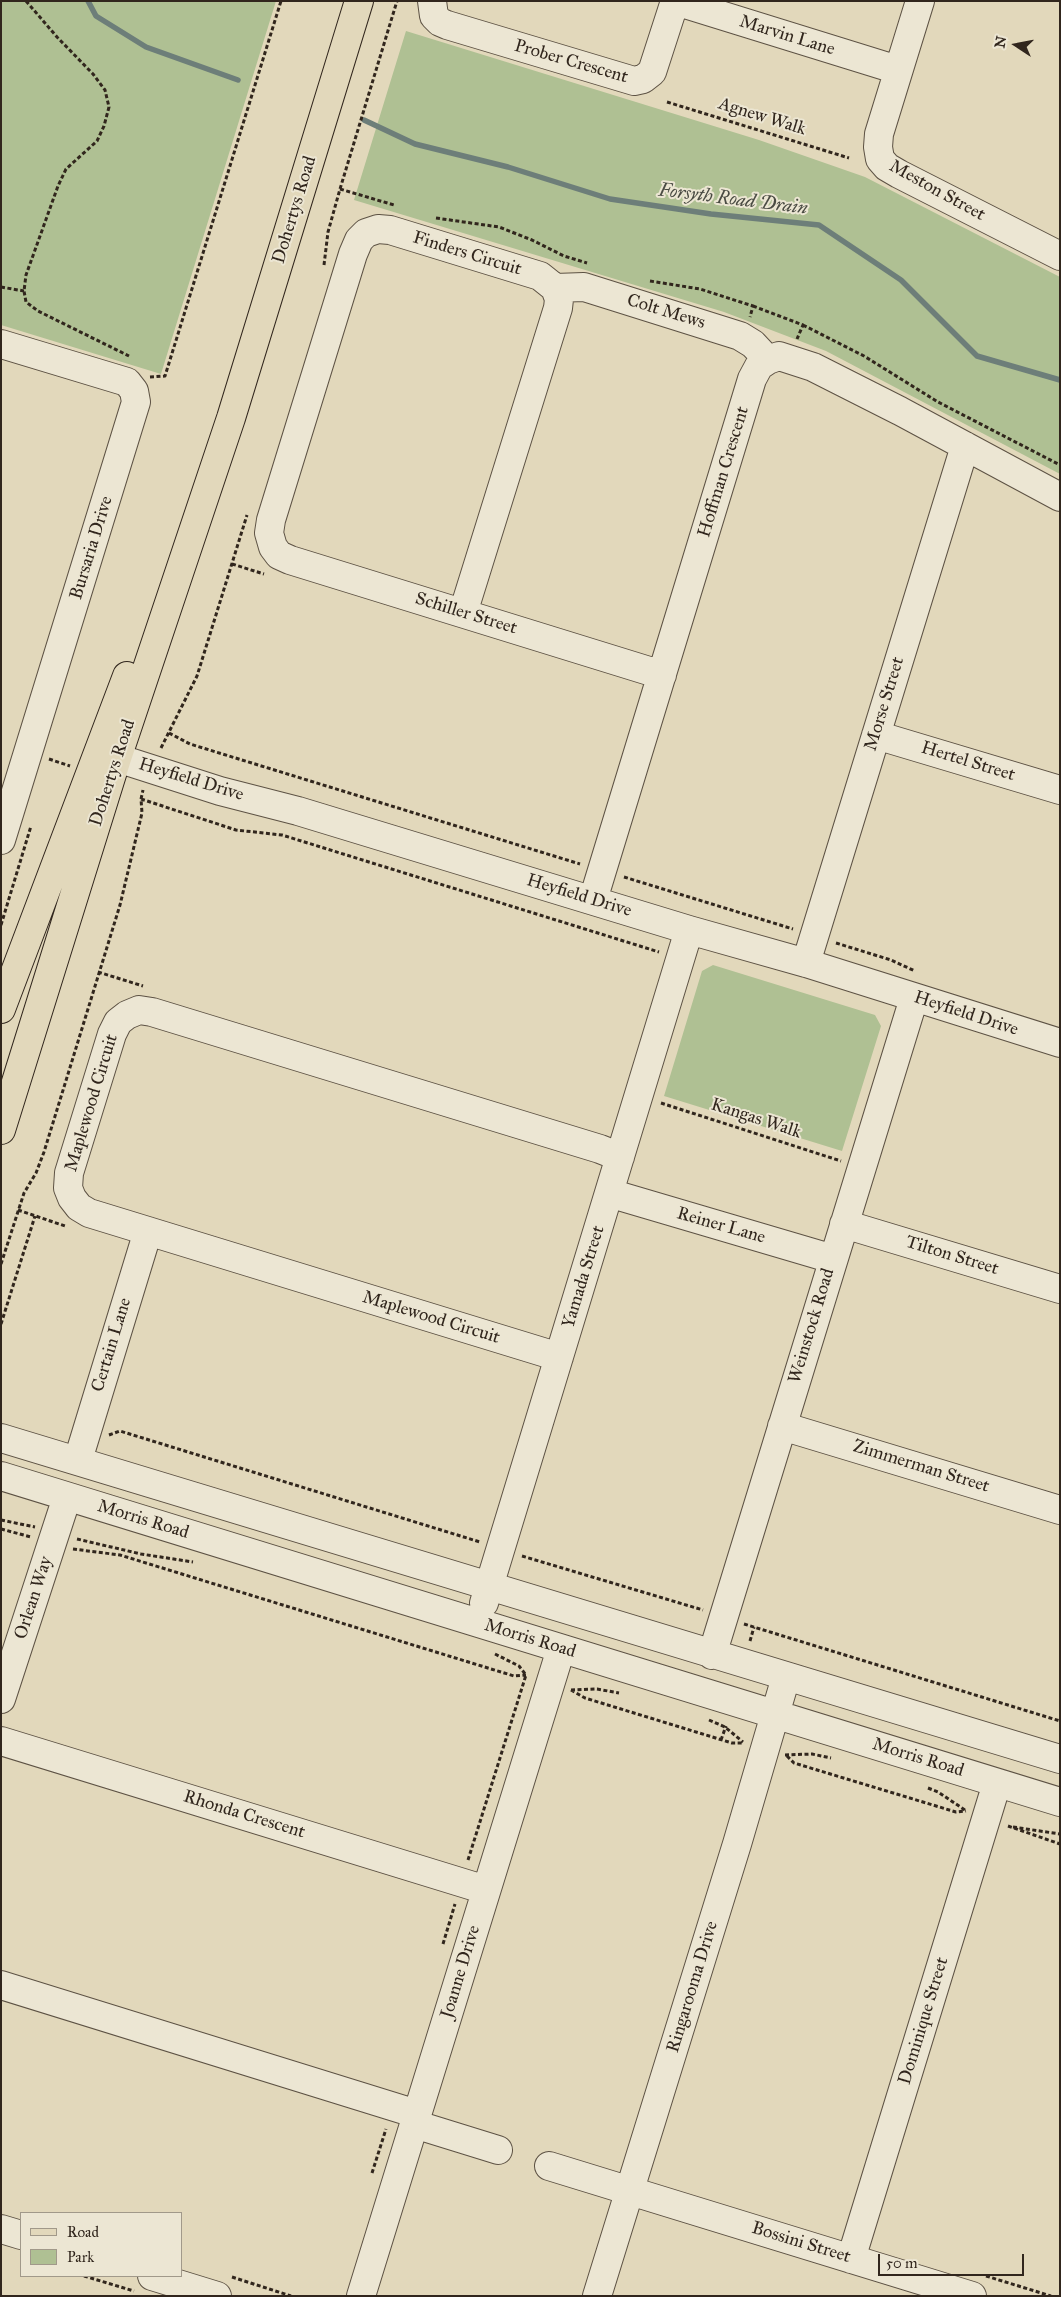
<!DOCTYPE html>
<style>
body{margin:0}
#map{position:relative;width:1061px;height:2297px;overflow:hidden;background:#e2d8bb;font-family:"IM FELL Great Primer",serif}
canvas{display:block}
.frame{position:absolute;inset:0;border:2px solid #31261d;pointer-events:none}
.legend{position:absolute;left:20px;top:2212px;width:162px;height:65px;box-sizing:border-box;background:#ece6d3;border:1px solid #a1998a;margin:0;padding:6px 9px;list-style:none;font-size:15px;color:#31261d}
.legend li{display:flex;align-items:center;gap:10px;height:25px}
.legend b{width:25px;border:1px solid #a1998a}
.north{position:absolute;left:991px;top:20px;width:50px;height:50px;-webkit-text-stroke:4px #ece6d3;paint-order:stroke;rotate:281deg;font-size:14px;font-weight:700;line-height:20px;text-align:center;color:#31261d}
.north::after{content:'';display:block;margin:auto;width:18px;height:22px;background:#31261d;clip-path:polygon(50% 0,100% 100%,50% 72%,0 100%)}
.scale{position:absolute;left:878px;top:2254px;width:146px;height:22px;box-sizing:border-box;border:2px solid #31261d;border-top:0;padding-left:6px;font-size:15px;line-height:18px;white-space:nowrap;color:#31261d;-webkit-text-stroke:4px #ece6d3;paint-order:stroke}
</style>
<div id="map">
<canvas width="1061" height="2297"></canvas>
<div class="frame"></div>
<ul class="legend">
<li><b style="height:6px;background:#e2d8bb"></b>Road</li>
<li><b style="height:14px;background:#afc093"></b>Park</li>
</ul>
<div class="north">N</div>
<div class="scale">50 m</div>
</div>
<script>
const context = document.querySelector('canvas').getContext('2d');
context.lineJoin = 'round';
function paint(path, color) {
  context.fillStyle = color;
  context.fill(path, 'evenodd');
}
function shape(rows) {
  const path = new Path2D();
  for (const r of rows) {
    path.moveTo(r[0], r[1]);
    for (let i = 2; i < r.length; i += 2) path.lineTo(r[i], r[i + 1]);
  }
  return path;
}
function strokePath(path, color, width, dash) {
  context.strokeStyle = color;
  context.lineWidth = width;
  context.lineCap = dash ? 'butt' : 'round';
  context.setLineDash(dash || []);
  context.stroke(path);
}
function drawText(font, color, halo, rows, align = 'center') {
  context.font = font + ' "IM FELL Great Primer",serif';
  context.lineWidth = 4;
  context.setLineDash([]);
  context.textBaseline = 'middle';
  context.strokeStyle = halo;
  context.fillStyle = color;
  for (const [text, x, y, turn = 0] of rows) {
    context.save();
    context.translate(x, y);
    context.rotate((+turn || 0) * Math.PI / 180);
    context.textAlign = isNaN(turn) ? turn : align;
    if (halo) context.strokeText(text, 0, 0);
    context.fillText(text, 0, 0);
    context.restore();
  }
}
paint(shape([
 [1,1,276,1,161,374,1,325],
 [406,31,759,140,865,177,1060,277,1060,474,826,351,724,312,354,200],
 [713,965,875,1015,881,1026,842,1151,664,1096,702,971]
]), '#afc093');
strokePath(shape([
 [88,1,96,16,146,47,238,80],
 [364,120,415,144,508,167,610,199,711,214,819,225,901,280,977,356,1060,380]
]), '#6d7e79', 5.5);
const minor = shape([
 [432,1,434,16,440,22,447,25,634,81,643,79,652,72,675,1],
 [675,1,898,70],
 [920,1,879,134,878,147,880,159,887,167,899,174,1060,256],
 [555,288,584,287,740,336,753,344,768,360],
 [1,344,127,382,134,391,136,402,1,840],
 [463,613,558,308,559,299,555,288,540,276,390,230,378,229,366,233,359,240,353,254,271,520,269,533,273,547,279,555,290,560,662,675],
 [876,735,1060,790],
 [117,758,220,791,298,811,689,930,806,963,1060,1043],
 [593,900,752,379,759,366,768,360,779,356,813,367,900,411,1060,497],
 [806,963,965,446],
 [609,1193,833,1259],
 [844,1224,1060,1289],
 [559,1357,89,1213,79,1207,72,1198,68,1188,69,1173,112,1034,118,1022,127,1015,139,1010,152,1012,600,1149,620,1157],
 [782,1426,1060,1510],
 [1,1438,1060,1759],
 [78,1460,148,1231],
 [1,1476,1060,1802],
 [484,1603,689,930],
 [712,1655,914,998],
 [1,1699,67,1497],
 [1,1741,486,1890],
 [1,1985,417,2114],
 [414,2124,498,2150],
 [549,2166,972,2296],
 [1,2229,21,2235],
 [851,2259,997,1783],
 [152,2276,217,2296],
 [361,2296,561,1649],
 [597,2296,737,1844,786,1677]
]);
const major = shape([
 [1,1009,127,676],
 [1,1130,117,758,231,418,359,1]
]);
strokePath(minor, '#5d5244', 30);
strokePath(major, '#31261d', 30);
strokePath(shape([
 [26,1,57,37,93,74,105,90,109,107,104,126,97,141,66,169,58,186,26,275,24,291,26,302,38,311,129,356],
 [667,102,849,158],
 [340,189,394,205],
 [436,218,499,227,532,240,564,256,587,263],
 [324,265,328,232,340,189,397,1],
 [650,281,700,289,753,306,750,317],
 [1,287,24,291],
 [753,306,803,325,797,339],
 [803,325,864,356,938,402,1060,465],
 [150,377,165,376,281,1],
 [232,564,264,574],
 [169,733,190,744,580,864],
 [161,748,197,676,247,515],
 [49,759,70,766],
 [141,799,236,830,282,835,659,952],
 [624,877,793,929],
 [1,925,31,826],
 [836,943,891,960,915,971],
 [98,972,143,986],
 [661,1103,841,1161],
 [18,1210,65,1226],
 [1,1264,24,1193,36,1173,44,1152,120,905,142,813,141,799,143,790],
 [1,1324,35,1216],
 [109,1435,120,1431,480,1542],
 [1,1520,35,1527],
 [1,1529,31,1537],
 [77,1539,141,1554,193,1562],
 [73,1549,120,1555,514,1676,526,1675],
 [522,1556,703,1610],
 [744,1624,1060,1721],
 [750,1641,754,1627],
 [495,1654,519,1666,526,1675],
 [571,1690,585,1698,732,1743,743,1743],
 [571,1690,597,1689,619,1693],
 [709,1720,725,1727,743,1742],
 [721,1740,726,1726],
 [785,1755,812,1754,831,1758],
 [787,1756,794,1763,956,1812,966,1811],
 [928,1788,938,1792,965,1810],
 [1008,1826,1060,1844],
 [1013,1827,1060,1834],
 [468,1860,526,1675],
 [443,1944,455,1904],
 [372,2173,386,2129],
 [84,2276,134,2291],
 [986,2276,1051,2296],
 [232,2277,291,2296]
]), '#31261d', 3, [4, 2.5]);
strokePath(minor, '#ece6d3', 28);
strokePath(major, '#e2d8bb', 28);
drawText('18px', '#31261d', '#ece6d3', [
 ["Marvin Lane",787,36,17],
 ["Prober Crescent",571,62,16],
 ["Agnew Walk",762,117,17],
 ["Meston Street",937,191,29],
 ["Dohertys Road",295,210,-73],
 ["Finders Circuit",467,254,17],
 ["Colt Mews",666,312,17],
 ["Hoffman Crescent",724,472,-73],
 ["Bursaria Drive",92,548,-73],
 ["Schiller Street",466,614,17],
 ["Morse Street",885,704,-73],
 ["Hertel Street",968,762,17],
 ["Dohertys Road",113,773,-72],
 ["Heyfield Drive",191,780,17],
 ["Heyfield Drive",579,896,17],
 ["Heyfield Drive",966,1014,18],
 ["Maplewood Circuit",92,1103,-73],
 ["Kangas Walk",756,1119,18],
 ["Reiner Lane",721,1226,16],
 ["Tilton Street",952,1256,17],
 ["Yamada Street",584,1277,-73],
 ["Maplewood Circuit",431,1318,17],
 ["Weinstock Road",812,1326,-73],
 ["Certain Lane",112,1345,-73],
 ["Zimmerman Street",921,1467,17],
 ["Morris Road",143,1520,17],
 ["Orlean Way",34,1598,-72],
 ["Morris Road",530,1639,17],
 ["Morris Road",918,1758,17],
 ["Rhonda Crescent",244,1815,17],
 ["Joanne Drive",461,1972,-73],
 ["Ringarooma Drive",693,1987,-73],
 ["Dominique Street",924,2021,-73],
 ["Bossini Street",801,2243,17]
]);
drawText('italic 19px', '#4a4b43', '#ece6d3', [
 ["Forsyth Road Drain",733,200,7]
]);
</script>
